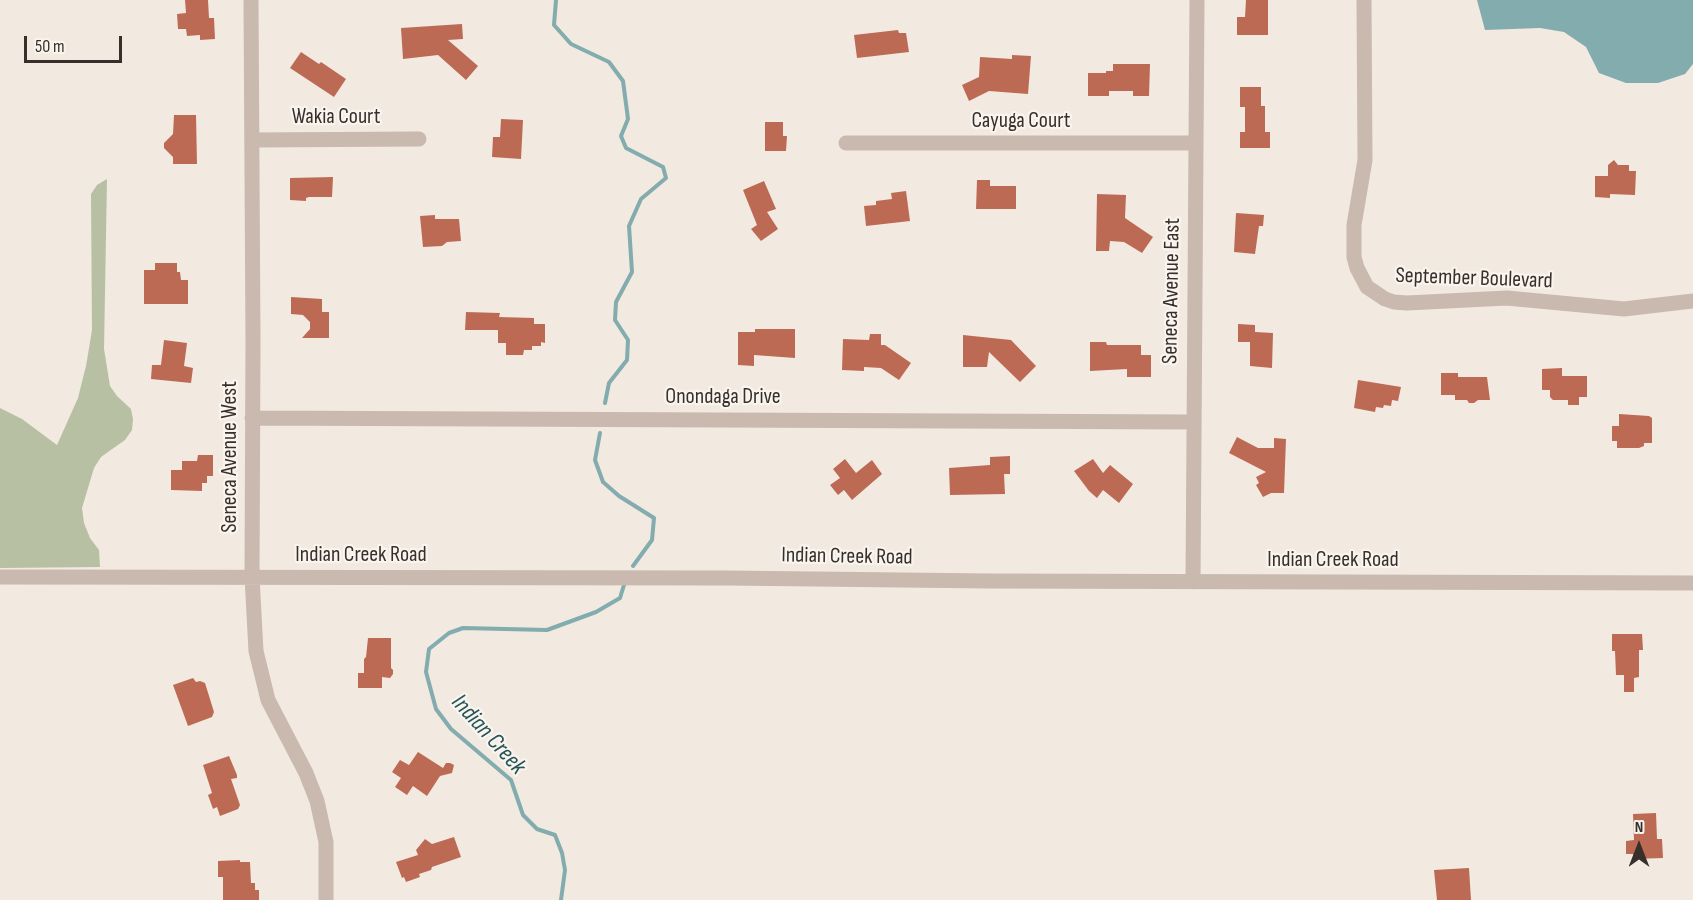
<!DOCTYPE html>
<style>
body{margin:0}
#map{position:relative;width:1693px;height:900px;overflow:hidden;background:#f2e9e1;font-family:"Sofia Sans Condensed",sans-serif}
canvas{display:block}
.north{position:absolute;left:1609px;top:816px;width:60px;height:60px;-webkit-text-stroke:4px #f9f4ed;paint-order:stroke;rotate:0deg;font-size:16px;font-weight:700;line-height:24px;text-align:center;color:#382f2b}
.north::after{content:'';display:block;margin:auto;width:21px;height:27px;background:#382f2b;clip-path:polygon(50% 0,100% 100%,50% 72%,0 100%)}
.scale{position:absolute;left:24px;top:36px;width:98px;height:27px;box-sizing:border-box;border:3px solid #382f2b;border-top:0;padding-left:8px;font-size:18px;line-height:21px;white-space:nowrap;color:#382f2b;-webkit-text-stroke:4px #f9f4ed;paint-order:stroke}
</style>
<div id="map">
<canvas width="1693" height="900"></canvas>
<div class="north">N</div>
<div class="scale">50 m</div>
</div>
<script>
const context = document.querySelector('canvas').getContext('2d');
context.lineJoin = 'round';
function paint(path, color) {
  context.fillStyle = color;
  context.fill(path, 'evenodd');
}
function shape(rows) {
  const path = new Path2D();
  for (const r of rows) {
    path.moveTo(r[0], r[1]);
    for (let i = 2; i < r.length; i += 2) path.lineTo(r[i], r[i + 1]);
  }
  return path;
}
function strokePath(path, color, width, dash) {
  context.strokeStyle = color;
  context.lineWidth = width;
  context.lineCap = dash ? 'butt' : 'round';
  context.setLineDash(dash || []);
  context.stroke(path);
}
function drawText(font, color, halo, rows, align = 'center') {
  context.font = font + ' "Sofia Sans Condensed",sans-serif';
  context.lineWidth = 4.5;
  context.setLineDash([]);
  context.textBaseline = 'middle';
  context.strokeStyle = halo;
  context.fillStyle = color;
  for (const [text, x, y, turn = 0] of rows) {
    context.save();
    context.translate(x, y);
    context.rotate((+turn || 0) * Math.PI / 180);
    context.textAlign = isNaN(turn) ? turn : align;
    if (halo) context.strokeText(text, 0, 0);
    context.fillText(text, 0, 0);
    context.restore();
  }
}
paint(shape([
 [107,179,104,349,110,386,117,396,131,409,133,419,132,430,125,440,101,457,94,468,82,508,84,523,90,538,99,550,100,567,0,568,0,408,22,419,57,445,78,398,86,366,92,330,91,194,97,185]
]), '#b7c0a2');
paint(shape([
 [1477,0,1693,0,1693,64,1685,74,1658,83,1626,83,1599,73,1586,47,1564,32,1540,28,1485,30]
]), '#82acad');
strokePath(shape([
 [556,0,554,25,571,44,609,62,623,81,628,119,621,136,626,148,663,167,666,178,641,199,629,226,632,272,616,302,615,320,628,340,627,360,609,383,605,403],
 [600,433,595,460,603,482,619,496,654,518,652,540,633,566],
 [561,900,565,870,562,853,555,835,537,829,523,815,511,780,451,729,436,709,426,672,429,649,449,633,463,628,547,630,596,612,620,598,624,585]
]), '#82acad', 4);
paint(shape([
 [185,0,208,0,209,18,214,18,215,39,200,40,200,35,187,36,186,29,178,29,177,14,186,13],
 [1246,0,1268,0,1268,35,1237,35,1237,17,1245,17],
 [462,24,463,39,448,40,478,66,466,80,438,55,403,59,401,28],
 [898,30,899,33,906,33,909,52,857,58,854,35],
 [301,52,319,64,321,62,346,79,334,97,290,68],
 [1012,55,1031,56,1028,94,989,91,969,101,962,85,979,77,980,57,1012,59],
 [1113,64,1150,64,1149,96,1133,96,1133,91,1109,91,1109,96,1088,96,1088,73,1106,73,1106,71,1113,71],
 [1240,87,1261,87,1261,106,1265,106,1265,132,1270,132,1270,148,1240,148,1240,132,1245,132,1245,107,1240,107],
 [174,115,196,115,197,164,173,164,173,157,164,148,164,143,173,134],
 [501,119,523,120,521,159,492,157,493,137,500,137],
 [765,122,783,122,783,136,787,136,786,151,765,151],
 [1614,160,1618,165,1629,165,1629,171,1636,171,1635,195,1610,194,1610,198,1595,197,1595,176,1608,176,1608,165],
 [333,177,332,197,309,197,306,198,306,201,290,200,290,178],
 [977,180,990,180,990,186,1016,186,1016,209,976,209],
 [764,181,776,209,767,212,778,229,761,241,751,229,757,225,743,190],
 [906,191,910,221,866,226,864,206,876,205,876,201,892,199,891,193],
 [1097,194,1126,195,1125,218,1153,237,1142,253,1124,242,1110,241,1109,251,1096,251],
 [1236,213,1264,215,1263,226,1259,226,1255,254,1234,252],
 [435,215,435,219,459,219,461,241,447,242,442,246,423,247,420,216],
 [155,263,177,263,177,272,180,272,181,280,188,280,188,304,144,304,144,270,155,270],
 [291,297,322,299,322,312,329,312,329,338,302,338,310,329,310,322,303,315,291,314],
 [466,312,500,313,499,317,534,318,534,324,545,324,545,343,541,342,541,346,532,346,532,350,524,350,523,355,506,355,506,343,498,343,498,330,465,330],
 [1238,324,1255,325,1255,332,1273,333,1272,368,1250,366,1250,342,1238,342],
 [755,329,795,329,795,358,754,355,754,366,738,365,738,332,755,332],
 [870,334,881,334,881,345,885,345,911,363,899,380,881,368,864,367,864,371,842,370,843,339,869,340],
 [963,335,1011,340,1036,366,1020,382,989,352,987,367,963,367],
 [164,340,187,343,184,366,193,368,191,383,151,379,152,365,161,365],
 [1090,342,1106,342,1107,345,1141,345,1141,355,1151,355,1151,377,1127,377,1127,369,1090,371],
 [1562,368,1562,376,1587,376,1587,397,1579,397,1579,405,1568,405,1568,400,1553,400,1550,397,1550,390,1542,390,1542,369],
 [1441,373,1458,373,1458,377,1487,377,1490,400,1478,400,1474,403,1469,403,1467,400,1455,400,1455,395,1441,395],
 [1358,380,1401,387,1398,401,1392,400,1391,406,1384,405,1383,408,1376,407,1375,412,1354,408],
 [1619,414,1649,416,1652,418,1652,443,1644,443,1644,446,1639,448,1617,448,1617,441,1612,441,1612,426,1619,426],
 [1237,437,1258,448,1274,448,1274,438,1286,439,1284,493,1271,493,1263,497,1256,485,1259,483,1256,477,1266,472,1229,453],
 [198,455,213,455,213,476,207,476,207,483,202,483,202,491,171,490,171,470,182,470,182,461,197,461],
 [1010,456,1010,474,1004,474,1005,494,950,495,949,468,990,465,990,457],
 [845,459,856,473,872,460,882,474,852,500,844,490,838,495,830,485,840,478,833,469],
 [1093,459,1103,473,1110,465,1133,484,1119,503,1103,490,1097,498,1089,491,1074,471],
 [1612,634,1642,634,1643,650,1639,650,1639,677,1634,678,1634,692,1624,692,1624,675,1616,675,1615,651,1612,651],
 [368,638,391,638,391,668,393,670,393,674,390,678,382,677,382,688,358,688,358,673,364,673,364,659,366,657],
 [193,678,196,682,200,681,205,683,214,712,212,717,188,726,173,685],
 [418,752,443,768,446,763,450,763,454,765,452,773,440,776,427,796,413,786,407,795,395,787,401,778,392,772,400,760,409,765],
 [229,756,237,775,237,778,231,779,240,805,238,809,220,816,217,807,213,809,208,795,212,793,203,765],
 [1656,813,1657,839,1662,839,1663,858,1633,859,1633,854,1626,854,1626,841,1634,840,1633,814],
 [454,837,461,857,432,867,431,870,419,874,420,877,406,882,404,877,402,878,396,862,418,855,416,850,425,839,432,844],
 [240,860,240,862,250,862,251,883,255,883,255,890,259,890,259,900,223,900,223,877,218,877,218,861],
 [1469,868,1471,900,1437,900,1434,870]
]), '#bd6a54');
strokePath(shape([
 [251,0,253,341,252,577,256,651,268,700,306,773,317,801,326,842,326,900],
 [1364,0,1365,160,1354,225,1354,257,1357,268,1367,287,1385,299,1394,302,1407,303,1507,298,1624,309,1693,301],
 [252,140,419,139],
 [846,143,1196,143],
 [252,418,1193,422],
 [0,577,727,578,990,581,1693,583],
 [1193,582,1197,0]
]), '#c9b9ae', 15);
drawText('22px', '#382f2b', '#f9f4ed', [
 ["Wakia Court",336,117],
 ["Cayuga Court",1021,121],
 ["September Boulevard",1474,279,2],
 ["Seneca Avenue East",1172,291,-89],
 ["Onondaga Drive",723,397],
 ["Seneca Avenue West",230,457,-90],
 ["Indian Creek Road",361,555],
 ["Indian Creek Road",847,557,1],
 ["Indian Creek Road",1333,560]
]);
drawText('italic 24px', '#245557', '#f9f4ed', [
 ["Indian Creek",488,735,48]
]);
</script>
